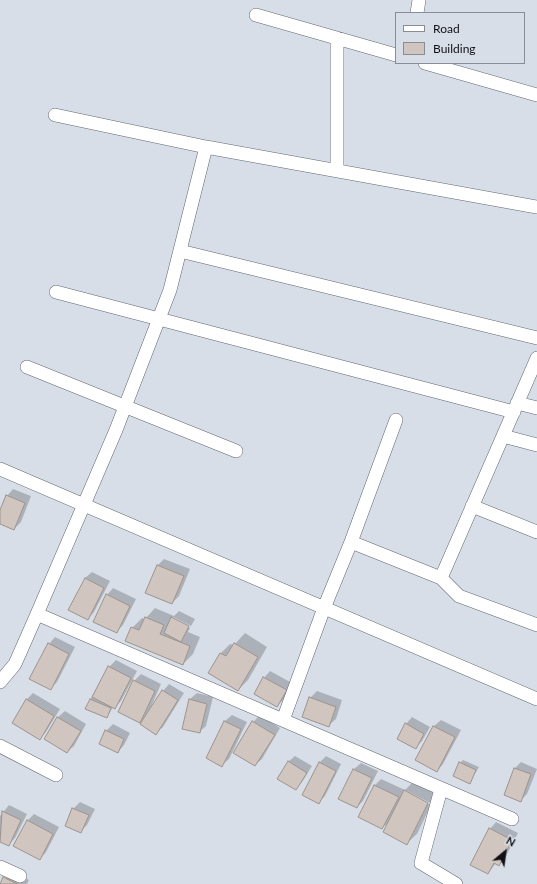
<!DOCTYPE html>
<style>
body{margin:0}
#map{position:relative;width:537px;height:884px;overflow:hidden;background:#d8dee8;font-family:Lato,sans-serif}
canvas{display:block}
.legend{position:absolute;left:395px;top:12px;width:130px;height:52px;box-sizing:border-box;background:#d8dee8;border:1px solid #888c94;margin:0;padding:5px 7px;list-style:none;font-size:12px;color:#0f1115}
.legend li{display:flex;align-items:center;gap:8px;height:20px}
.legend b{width:20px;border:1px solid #888c94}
.north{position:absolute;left:485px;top:832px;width:40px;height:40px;-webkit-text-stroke:3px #d8dee8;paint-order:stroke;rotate:29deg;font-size:11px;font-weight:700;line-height:16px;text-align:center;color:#0f1115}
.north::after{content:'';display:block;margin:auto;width:14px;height:18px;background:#0f1115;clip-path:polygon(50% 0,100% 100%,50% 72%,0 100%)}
</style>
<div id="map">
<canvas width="537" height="884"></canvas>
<ul class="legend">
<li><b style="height:5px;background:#fff"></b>Road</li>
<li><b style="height:11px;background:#d0c6bf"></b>Building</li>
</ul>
<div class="north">N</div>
</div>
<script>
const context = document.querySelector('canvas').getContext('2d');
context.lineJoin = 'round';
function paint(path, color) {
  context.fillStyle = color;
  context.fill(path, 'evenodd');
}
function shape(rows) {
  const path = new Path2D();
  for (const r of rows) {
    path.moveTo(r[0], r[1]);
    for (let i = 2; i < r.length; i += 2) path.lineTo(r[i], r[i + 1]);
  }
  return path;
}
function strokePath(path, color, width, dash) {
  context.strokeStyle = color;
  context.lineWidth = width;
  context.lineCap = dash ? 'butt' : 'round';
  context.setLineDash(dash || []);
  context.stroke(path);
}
paint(shape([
 [13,489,31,496,21,522,14,529,0,523,0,513,7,496],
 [164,559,190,569,179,596,172,603,158,565],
 [92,572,110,581,94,612,88,619,85,578],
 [113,588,136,599,123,625,116,632,107,595],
 [155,608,174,616,179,611,195,619,191,626,173,617,173,619,190,628,188,632,200,637,193,654,183,664,132,628,142,618,145,619],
 [245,633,267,647,248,680,238,690,221,653,230,644,234,645],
 [55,637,75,647,57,682,50,689,49,644],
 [116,660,137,671,121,701,114,708,113,707,107,717,90,700,109,667],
 [270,671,292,683,284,699,277,706,264,678],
 [141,674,161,684,150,709,151,709,163,691,169,684,184,693,163,727,156,733,146,716,140,722,134,681],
 [317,691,342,700,336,719,329,725,310,698],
 [33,693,60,709,46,732,40,738,26,700],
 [197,693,213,697,206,726,199,732,190,699],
 [65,711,86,724,74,746,67,752,45,739,58,717],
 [232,715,247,722,229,759,222,765,207,758,225,721],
 [260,715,280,728,262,759,255,765,234,752,253,722],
 [412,717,430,727,422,741,415,748,406,724],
 [441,720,461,730,443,764,437,771,416,760,434,726],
 [113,724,130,733,124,745,118,752,106,731],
 [295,756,312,766,302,782,296,789,288,762],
 [326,756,341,764,325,796,319,802,319,763],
 [463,760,479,767,470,782,460,763],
 [521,762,537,769,527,794,521,800,515,768],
 [361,763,378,771,363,801,357,807,339,798,354,769],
 [381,779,405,790,414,781,438,793,432,804,407,791,407,793,431,805,417,834,407,843,389,822,382,828,359,817,375,785],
 [80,802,95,809,87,825,80,832,73,809],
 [9,805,27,814,15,838,8,845,0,841,0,816],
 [34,814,59,827,46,852,40,859,27,821],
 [496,822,518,833,505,858,499,865,496,863,488,873,490,829],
 [11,871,29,880,27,884,1,884]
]), '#0003');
const building = shape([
 [6,495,25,503,14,530,0,524,0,510,6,495],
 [157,565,184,576,172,604,145,593,157,565],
 [85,578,104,588,88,620,68,610,85,578],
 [106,594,130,606,117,633,93,622,106,594],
 [145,617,164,625,160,634,190,646,183,665,125,641,131,627,139,630,145,617],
 [171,617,189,626,181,642,164,633,171,617],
 [48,643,69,654,51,690,29,679,48,643],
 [234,643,258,657,238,691,208,673,220,653,226,656,234,643],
 [108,666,131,678,115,709,92,697,108,666],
 [263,677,287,690,277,707,254,694,263,677],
 [133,680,155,691,140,723,118,712,133,680],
 [162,690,178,700,156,735,140,724,162,690],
 [309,697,336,707,329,727,302,717,309,697],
 [26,699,54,716,40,740,12,723,26,699],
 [90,699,111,708,107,718,85,709,90,699],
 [189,699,207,704,200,733,182,729,189,699],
 [57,717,81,731,67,753,44,739,57,717],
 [224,721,241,729,222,767,206,758,224,721],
 [252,721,275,735,255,766,233,753,252,721],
 [405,723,424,734,416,749,397,739,405,723],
 [433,726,455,737,437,772,415,760,433,726],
 [105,730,124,739,118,753,99,744,105,730],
 [288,761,307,773,296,790,277,779,288,761],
 [319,762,336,771,319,804,302,795,319,762],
 [459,762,476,770,470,784,453,776,459,762],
 [514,768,531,774,521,802,504,795,514,768],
 [353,769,372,778,357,808,338,799,353,769],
 [374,785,399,797,382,829,358,817,374,785],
 [404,790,428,803,407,845,383,832,404,790],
 [72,808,89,815,81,833,65,826,72,808],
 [2,811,21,820,9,846,0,842,2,811],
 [27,820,53,834,40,860,13,846,27,820],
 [489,828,512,840,499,866,494,863,488,874,470,865,489,828],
 [3,877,17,884,0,884,3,877]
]);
paint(building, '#d0c6bf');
strokePath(building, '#9c938c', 1);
const minor = shape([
 [417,13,419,0],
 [256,15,396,55],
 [425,63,537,95],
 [55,115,206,147,537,207],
 [337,171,337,38],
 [180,251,537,338],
 [56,292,514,412],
 [27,367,236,451],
 [517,403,537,408],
 [503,436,537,445],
 [0,469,537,699],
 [472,506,537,532],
 [351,542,396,420],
 [441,578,459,596,537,625],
 [37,614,512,819],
 [0,682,15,664,37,614,116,430,170,290,206,147],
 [283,720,324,608,351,542,441,578,537,358],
 [0,746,56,775],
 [441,789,421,863,456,884],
 [0,867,20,876]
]);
strokePath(minor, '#626770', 14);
strokePath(minor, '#fff', 13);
</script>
